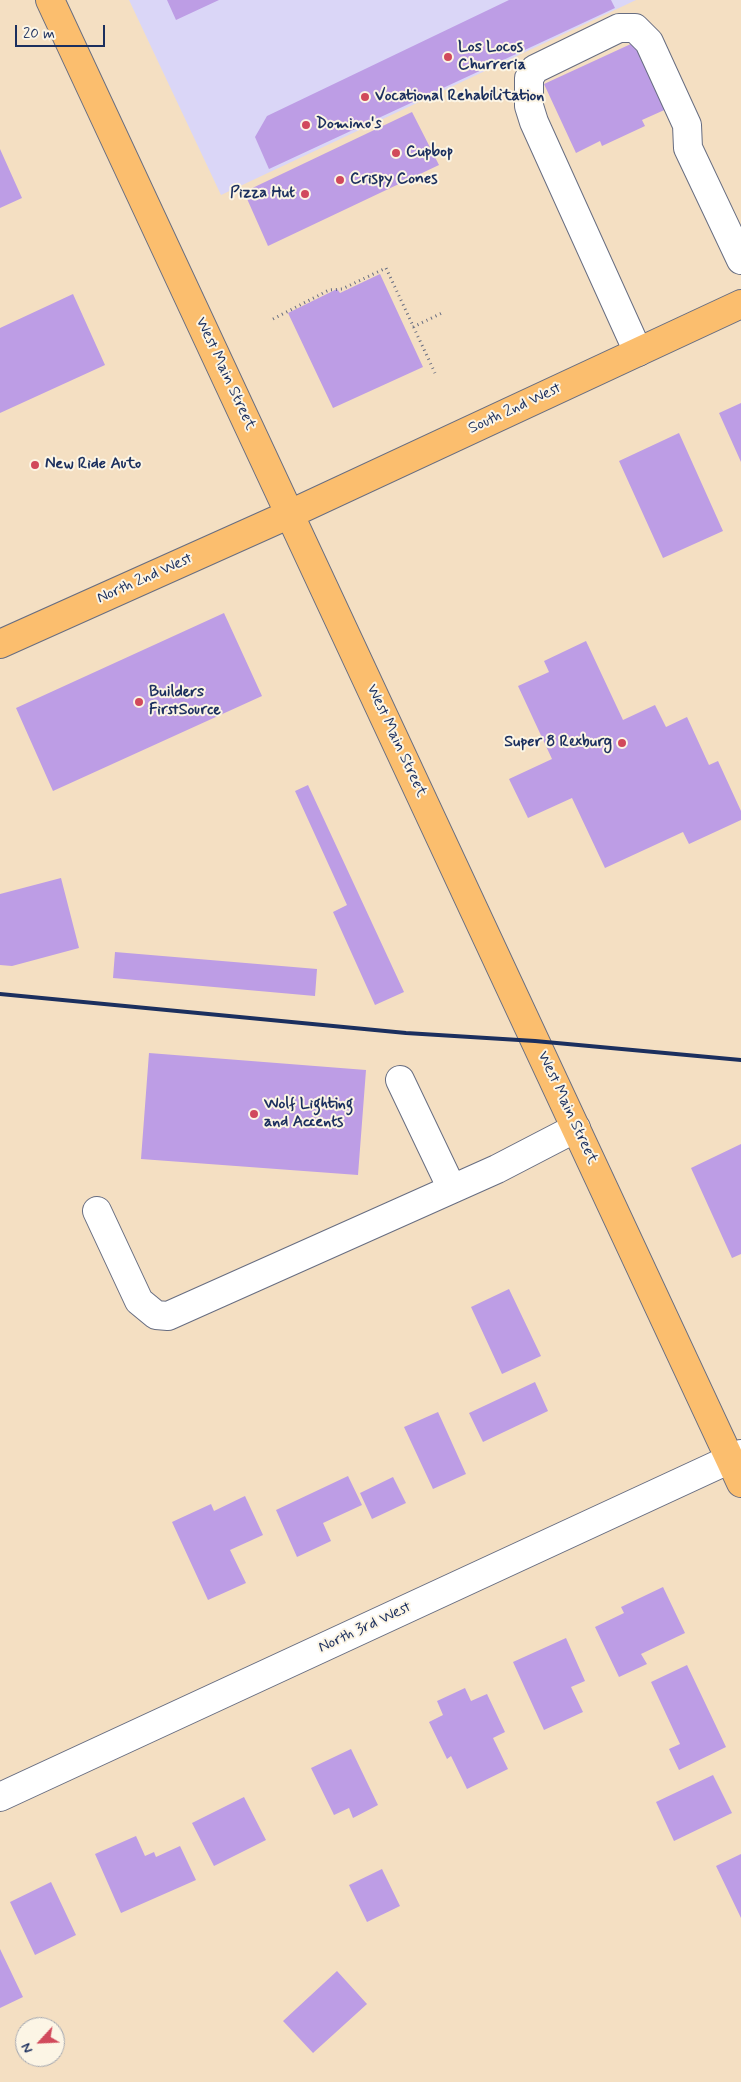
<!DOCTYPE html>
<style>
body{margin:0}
#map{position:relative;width:741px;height:2082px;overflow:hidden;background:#f4dfc2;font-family:Mynerve,sans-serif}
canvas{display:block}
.north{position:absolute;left:15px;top:2017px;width:50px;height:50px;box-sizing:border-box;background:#fcf5e5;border:1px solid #a2a6af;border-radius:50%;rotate:245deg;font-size:14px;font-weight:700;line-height:20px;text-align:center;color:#1b2f5e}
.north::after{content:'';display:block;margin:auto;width:18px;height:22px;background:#d1495b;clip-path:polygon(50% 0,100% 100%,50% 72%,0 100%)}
.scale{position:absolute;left:15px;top:25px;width:90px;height:22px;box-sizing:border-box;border:2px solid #1b2f5e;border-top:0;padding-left:6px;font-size:15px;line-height:18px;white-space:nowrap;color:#1b2f5e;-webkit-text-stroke:4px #fcf5e5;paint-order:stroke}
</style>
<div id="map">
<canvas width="741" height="2082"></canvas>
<div class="north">N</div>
<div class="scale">20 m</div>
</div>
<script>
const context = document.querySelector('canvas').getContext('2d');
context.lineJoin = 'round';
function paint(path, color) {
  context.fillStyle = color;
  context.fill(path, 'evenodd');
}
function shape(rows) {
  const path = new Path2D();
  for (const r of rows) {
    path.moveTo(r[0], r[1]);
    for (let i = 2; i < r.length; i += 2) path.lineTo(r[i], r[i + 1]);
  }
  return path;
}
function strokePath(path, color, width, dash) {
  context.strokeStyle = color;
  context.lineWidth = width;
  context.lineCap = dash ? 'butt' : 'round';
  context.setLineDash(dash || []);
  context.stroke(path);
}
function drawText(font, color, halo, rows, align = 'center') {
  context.font = font + ' Mynerve,sans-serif';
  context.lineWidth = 4;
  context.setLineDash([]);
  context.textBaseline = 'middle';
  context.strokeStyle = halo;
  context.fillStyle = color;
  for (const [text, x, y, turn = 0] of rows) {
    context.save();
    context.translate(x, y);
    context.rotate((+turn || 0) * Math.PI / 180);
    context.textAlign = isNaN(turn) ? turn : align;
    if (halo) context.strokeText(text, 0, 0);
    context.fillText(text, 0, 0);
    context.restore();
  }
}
paint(shape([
 [129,0,636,0,221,195]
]), '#dad6f7');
paint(shape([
 [167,0,219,0,176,20],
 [509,0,611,0,615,8,269,169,255,137,267,116],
 [633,43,680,103,642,120,645,126,602,146,600,141,576,153,544,84],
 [412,112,439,165,268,246,244,192],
 [0,149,22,198,0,208],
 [380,274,423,367,333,408,288,313,337,289,340,293],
 [73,294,105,365,0,413,0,328],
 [741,403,741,462,719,413],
 [679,433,723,531,663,558,619,461],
 [224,613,262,696,53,791,16,708],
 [586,641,623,720,655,705,666,727,687,717,709,765,718,761,741,811,741,820,689,844,683,832,605,868,572,798,528,818,509,779,552,759,518,686,549,672,544,661],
 [308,785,404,992,375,1005,333,912,347,905,295,791],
 [61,878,79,948,12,966,0,965,0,894],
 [115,952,317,969,315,996,113,978],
 [149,1053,366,1070,358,1175,141,1159],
 [741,1144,741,1254,732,1258,691,1168],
 [509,1289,541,1356,502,1374,471,1307],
 [535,1382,548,1411,483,1442,469,1413],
 [438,1412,466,1474,433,1489,404,1427],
 [348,1476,362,1505,323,1523,331,1541,297,1557,276,1510],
 [393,1477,406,1503,372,1519,360,1493],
 [245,1496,263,1535,230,1550,246,1583,208,1600,172,1522,211,1504,214,1511],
 [663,1587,685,1633,641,1654,647,1664,619,1677,595,1627,624,1613,621,1607],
 [566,1638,585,1681,571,1687,583,1712,544,1730,513,1662],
 [687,1665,726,1747,679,1770,669,1749,680,1744,651,1682],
 [465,1688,471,1701,487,1694,505,1732,493,1738,508,1769,467,1789,451,1756,447,1759,429,1722,443,1715,437,1701],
 [351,1749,378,1805,353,1818,349,1808,334,1815,311,1768],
 [713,1775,732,1813,674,1841,656,1802],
 [244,1797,266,1840,214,1866,192,1823],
 [136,1836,145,1856,154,1852,156,1857,180,1846,196,1880,121,1913,95,1854],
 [741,1854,741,1918,716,1866],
 [382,1869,400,1906,367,1922,349,1885],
 [51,1882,76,1935,35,1955,10,1902],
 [0,1949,23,1997,0,2008],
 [337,1971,367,2004,313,2053,283,2021]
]), '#bd9de5');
const minor = shape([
 [638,352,534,122,529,106,529,78,535,69,619,28,635,28,649,42,687,125,688,148,741,260],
 [400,1080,452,1189],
 [97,1211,139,1301,156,1315,168,1316,497,1169,576,1128],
 [0,1797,741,1454]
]);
const major = shape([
 [50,0,741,1483],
 [0,644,290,514,741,304]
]);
strokePath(minor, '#676d81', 30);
strokePath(major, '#676d81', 30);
strokePath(shape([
 [273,319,329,290,342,289,386,268,435,373],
 [413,327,444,312]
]), '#676d81', 3, [1, 4]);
strokePath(minor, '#fff', 28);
strokePath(major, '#fbbe6e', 28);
strokePath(shape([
 [0,994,406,1033,535,1041,741,1060]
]), '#1b2f5e', 4);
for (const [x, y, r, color] of [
 [448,57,5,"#d1495b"],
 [365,97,5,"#d1495b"],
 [306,125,5,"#d1495b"],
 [396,153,5,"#d1495b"],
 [340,180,5,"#d1495b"],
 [305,194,5,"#d1495b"],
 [35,465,5,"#d1495b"],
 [139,702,5,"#d1495b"],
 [622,743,5,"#d1495b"],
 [254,1114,5,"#d1495b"]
]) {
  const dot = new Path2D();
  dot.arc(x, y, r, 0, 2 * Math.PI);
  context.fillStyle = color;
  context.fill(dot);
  strokePath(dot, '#fcf5e5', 2);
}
drawText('bold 16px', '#1b2f5e', '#fcf5e5', [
 ["Los Locos",458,48],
 ["Churreria",458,66],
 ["Vocational Rehabilitation",375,97],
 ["Domino's",316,125],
 ["Cupbop",406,153],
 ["Crispy Cones",350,180],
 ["Pizza Hut",295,194,"right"],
 ["New Ride Auto",45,465],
 ["Builders",149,693],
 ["FirstSource",149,711],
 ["Super 8 Rexburg",612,743,"right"],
 ["Wolf Lighting",264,1105],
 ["and Accents",264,1123]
], 'left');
drawText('16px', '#1b2f5e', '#fcf5e5', [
 ["West Main Street",225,374,65],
 ["South 2nd West",515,409,-25],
 ["North 2nd West",145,579,-24],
 ["West Main Street",396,741,65],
 ["West Main Street",567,1108,65],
 ["North 3rd West",365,1628,-25]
]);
</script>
